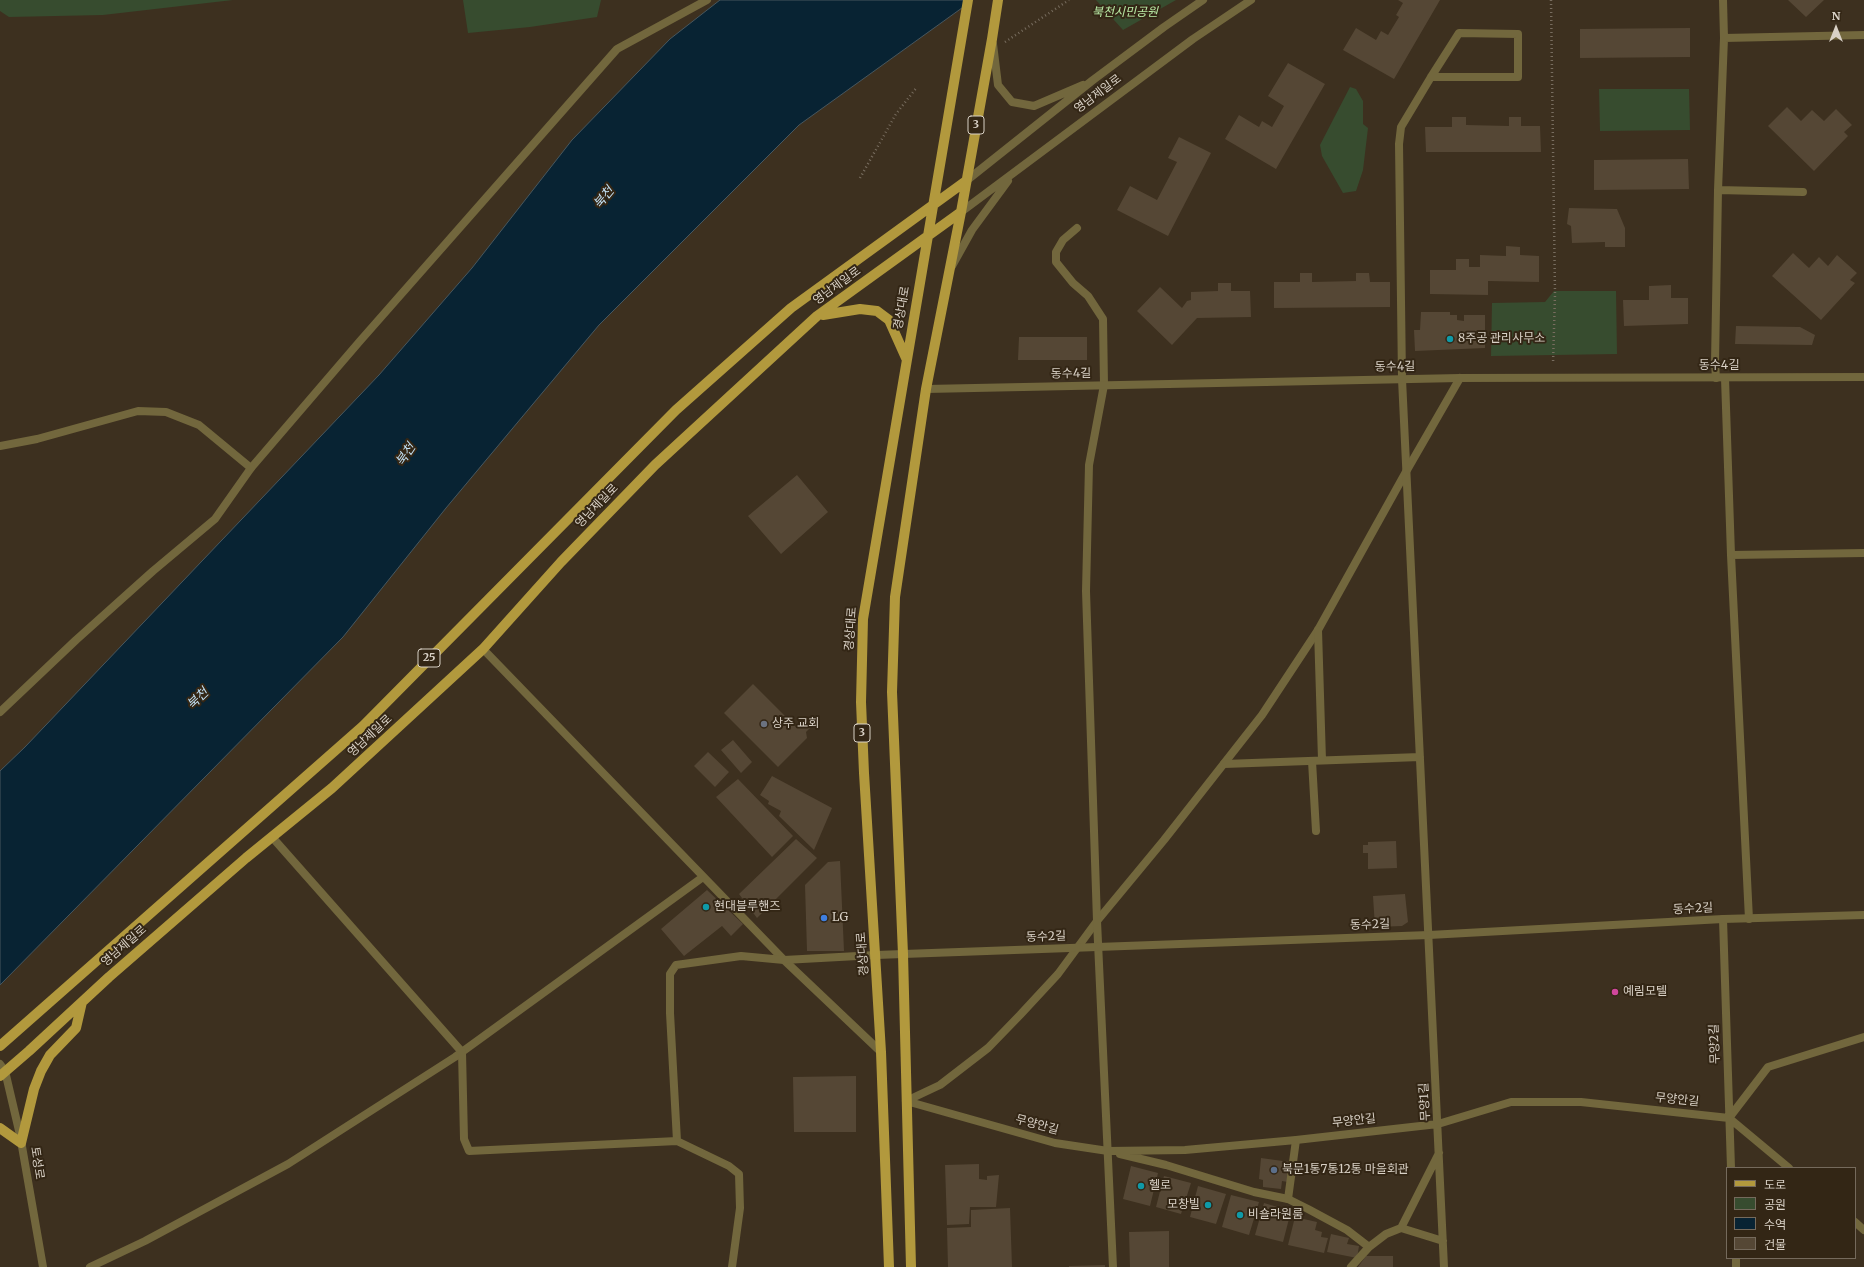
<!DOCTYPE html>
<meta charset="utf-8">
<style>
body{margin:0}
#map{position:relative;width:1864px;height:1267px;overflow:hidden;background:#3d301f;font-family:Merriweather,"Noto Sans KR",serif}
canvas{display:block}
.legend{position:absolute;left:1726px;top:1167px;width:130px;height:92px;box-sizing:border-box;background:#332615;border:1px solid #756a5c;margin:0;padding:5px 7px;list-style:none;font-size:12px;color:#d9d1c6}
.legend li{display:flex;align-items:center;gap:8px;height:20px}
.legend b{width:20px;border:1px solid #756a5c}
.north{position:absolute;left:1816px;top:8px;width:40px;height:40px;-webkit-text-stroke:3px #332615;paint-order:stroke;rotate:0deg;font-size:11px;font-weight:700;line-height:16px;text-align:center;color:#d9d1c6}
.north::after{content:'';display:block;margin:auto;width:14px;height:18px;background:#d9d1c6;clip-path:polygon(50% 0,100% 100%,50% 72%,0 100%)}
</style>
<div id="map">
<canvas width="1864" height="1267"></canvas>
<ul class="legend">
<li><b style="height:5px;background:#b2993d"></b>도로</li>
<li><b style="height:11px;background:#374c2f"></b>공원</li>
<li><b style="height:11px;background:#082333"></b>수역</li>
<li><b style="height:11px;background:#554735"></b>건물</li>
</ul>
<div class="north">N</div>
</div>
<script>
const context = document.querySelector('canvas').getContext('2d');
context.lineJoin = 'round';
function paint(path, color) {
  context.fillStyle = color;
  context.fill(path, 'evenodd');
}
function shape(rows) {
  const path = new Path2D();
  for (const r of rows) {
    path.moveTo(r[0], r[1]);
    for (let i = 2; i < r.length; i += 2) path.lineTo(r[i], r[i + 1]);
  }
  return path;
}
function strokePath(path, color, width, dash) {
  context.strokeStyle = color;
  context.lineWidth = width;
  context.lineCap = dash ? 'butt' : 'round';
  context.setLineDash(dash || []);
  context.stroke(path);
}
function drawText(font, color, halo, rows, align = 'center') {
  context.font = font + ' Merriweather,"Noto Sans KR",serif';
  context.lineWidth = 4;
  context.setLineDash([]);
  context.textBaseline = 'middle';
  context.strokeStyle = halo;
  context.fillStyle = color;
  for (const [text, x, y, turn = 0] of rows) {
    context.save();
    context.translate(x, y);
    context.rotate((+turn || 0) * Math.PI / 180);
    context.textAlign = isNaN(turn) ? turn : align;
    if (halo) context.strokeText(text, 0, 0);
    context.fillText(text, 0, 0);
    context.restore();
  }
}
paint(shape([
 [0,0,233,0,103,15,9,17,0,11],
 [463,0,601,0,597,17,530,27,468,33],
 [1096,0,1176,0,1123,30],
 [1350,87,1356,89,1363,101,1363,124,1368,128,1363,170,1356,191,1343,193,1322,156,1320,145],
 [1599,89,1689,89,1690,130,1600,131],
 [1554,291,1616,291,1617,354,1491,356,1492,303,1545,302]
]), '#374c2f');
const water = shape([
 [720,0,973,0,799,125,599,325,446,508,343,637,0,985,0,771,25,747,379,375,472,268,572,140,670,39,720,0]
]);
paint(water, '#082333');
strokePath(water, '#47575f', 1);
paint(shape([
 [1398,0,1440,0,1394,79,1343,50,1356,28,1376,40,1381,31,1388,35,1399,17,1396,15,1403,3],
 [1788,0,1824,0,1806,17],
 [1690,28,1690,57,1580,58,1580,29],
 [1288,63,1325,84,1276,169,1225,139,1239,115,1259,127,1262,121,1272,127,1284,106,1268,96],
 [1787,107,1801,121,1812,110,1824,121,1836,109,1852,125,1844,132,1848,136,1814,171,1768,126],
 [1452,117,1466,117,1466,125,1509,126,1509,117,1521,117,1521,126,1540,126,1541,152,1426,152,1425,127,1452,127],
 [1179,137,1211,153,1168,236,1117,210,1130,186,1157,200,1177,162,1168,158],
 [1688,159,1689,189,1594,190,1594,160],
 [1569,208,1617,209,1625,228,1625,247,1605,247,1605,242,1572,243,1571,226,1567,224],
 [1506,246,1520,247,1520,255,1539,256,1539,282,1488,281,1488,295,1430,294,1430,270,1456,270,1456,259,1469,259,1469,267,1480,267,1480,255,1506,256],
 [1793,253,1809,268,1819,257,1828,266,1837,255,1857,273,1850,280,1855,283,1821,320,1772,276],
 [1300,273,1312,273,1312,282,1356,281,1356,273,1369,273,1370,282,1390,282,1390,307,1274,308,1274,282,1300,282],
 [1218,283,1231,283,1231,291,1250,291,1251,317,1197,318,1172,345,1137,311,1160,287,1182,308,1187,301,1191,300,1191,292,1218,291],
 [1671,285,1671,298,1688,298,1688,324,1624,326,1623,300,1649,300,1649,286],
 [1421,312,1450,312,1450,315,1457,315,1457,320,1464,321,1464,315,1485,315,1485,348,1415,351,1414,330,1420,330],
 [1736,326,1800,327,1815,335,1812,345,1735,344],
 [1019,337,1087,337,1087,360,1018,360],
 [797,475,828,512,781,554,748,516],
 [753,684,796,727,803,720,810,728,806,732,807,738,778,767,724,713],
 [733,740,752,762,741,773,721,750],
 [708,752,729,772,715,787,694,766],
 [772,776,832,808,814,850,779,816,781,811,768,804,769,801,760,795],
 [738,779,793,836,772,857,716,797],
 [796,839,817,858,757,918,739,894],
 [1396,841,1397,868,1368,869,1368,853,1363,853,1363,845,1368,845,1368,842],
 [840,861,844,951,807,951,805,885,828,862],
 [707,890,743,924,731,936,722,926,684,956,661,929],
 [1405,894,1408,922,1402,926,1375,927,1373,896],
 [856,1076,856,1132,794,1132,793,1077],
 [1261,1158,1290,1162,1288,1182,1282,1181,1281,1189,1263,1187,1263,1180,1259,1179],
 [979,1164,979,1179,987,1180,987,1176,999,1175,996,1207,970,1207,969,1224,947,1225,945,1165],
 [1131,1166,1158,1173,1150,1206,1123,1199],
 [1164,1176,1191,1183,1181,1214,1156,1207],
 [1198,1186,1226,1194,1216,1224,1190,1217],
 [1231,1195,1259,1202,1249,1235,1222,1227],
 [1264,1203,1291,1211,1283,1242,1255,1235],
 [1010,1208,1012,1267,948,1267,947,1228,971,1227,971,1210],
 [1295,1217,1317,1222,1315,1230,1322,1232,1321,1237,1328,1238,1324,1253,1288,1245],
 [1169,1231,1169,1267,1130,1267,1129,1232],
 [1331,1234,1349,1238,1347,1244,1359,1246,1357,1258,1327,1252],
 [1366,1256,1393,1256,1393,1267,1358,1267],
 [1105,1265,1105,1267,1069,1267,1069,1266]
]), '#554735');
strokePath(shape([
 [1551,0,1555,294,1553,364],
 [1005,42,1069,0],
 [860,178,896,114,917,87]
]), '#786d5f', 2.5, [1, 3]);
strokePath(shape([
 [1724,38,1864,35],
 [1718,190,1803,192],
 [1077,228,1063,240,1056,252,1056,262,1073,283,1088,296,1103,319,1104,385],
 [1716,378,1715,363,1718,190,1724,38,1723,0],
 [1402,379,1399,144,1401,127,1431,77,1459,33,1518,34,1518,77,1431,77],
 [483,649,784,960,881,1052],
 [0,712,76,640,153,571,215,519,251,468,360,341,617,49,707,0],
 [906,1101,940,1085,988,1048,1020,1015,1058,974,1097,921,1164,840,1262,715,1318,630,1407,470,1460,378],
 [1288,1199,1296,1140],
 [90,1267,145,1241,288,1164,455,1057,703,877]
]), '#72673d', 8);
strokePath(shape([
 [1725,378,1731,555,1749,919],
 [1402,379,1444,1267],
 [1104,385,1089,465,1086,591,1097,921,1113,1267],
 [0,446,37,439,138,411,166,412,199,425,251,468],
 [1731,555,1864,553],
 [1318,630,1322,760],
 [1312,761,1316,831],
 [1224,764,1420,757],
 [272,837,462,1052,464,1139,469,1151,677,1141],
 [1723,919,1731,1168],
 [906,1101,1055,1143,1108,1151,1185,1150,1296,1140,1438,1124,1511,1102,1581,1102,1729,1118,1789,1168],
 [1729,1118,1768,1067,1864,1037],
 [1120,1154,1166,1165,1254,1192,1288,1199,1308,1209,1347,1230,1369,1247,1351,1267],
 [1855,1222,1864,1230],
 [1401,1228,1443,1241],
 [1369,1247,1386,1234,1401,1228,1439,1153],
 [1736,1258,1736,1267],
 [732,1267,740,1208,739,1174,729,1166,677,1141,670,1013,670,974,676,965,741,956,784,960,876,955]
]), '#72673d', 8);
strokePath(shape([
 [993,44,998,85,1012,102,1034,106,1083,85],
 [966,181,1093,80,1164,27,1203,0],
 [961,212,1193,39,1251,0],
 [952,266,972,230,1008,181],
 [926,389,1460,378,1864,377],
 [876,955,1429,935,1723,919,1864,915],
 [0,1064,5,1071,20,1135,43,1267]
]), '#72673d', 8);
strokePath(shape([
 [823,315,860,309,877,311,889,320,906,358],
 [0,1046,363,726,676,410,791,308,966,181],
 [0,1076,29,1051,109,977,246,858,332,788,483,649,561,562,655,465,817,316,961,212],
 [0,1128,21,1143,34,1089,41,1071,50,1055,76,1028,82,1002],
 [889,1267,881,1052,864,773,861,702,863,619,968,0],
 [911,1267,903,954,892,692,895,597,926,389,961,212,992,39,998,0]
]), '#b2993d', 10);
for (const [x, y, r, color] of [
 [1450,339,4,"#0f9aa8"],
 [764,724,4,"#6b7280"],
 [706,907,4,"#0f9aa8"],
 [824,918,4,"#3f7fe0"],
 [1615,992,4,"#d1479c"],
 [1274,1170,4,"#5c6f8a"],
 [1141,1186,4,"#0f9aa8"],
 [1208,1205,4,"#0f9aa8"],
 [1240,1215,4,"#0f9aa8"]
]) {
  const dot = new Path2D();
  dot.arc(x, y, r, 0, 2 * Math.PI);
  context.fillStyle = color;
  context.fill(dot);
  strokePath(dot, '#332615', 1.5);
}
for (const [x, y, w] of [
 [976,125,16],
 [429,658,22],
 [862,733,16]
]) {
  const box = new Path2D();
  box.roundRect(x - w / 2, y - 9, w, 18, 3);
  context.fillStyle = '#332615';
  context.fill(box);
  strokePath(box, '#d9d1c6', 1);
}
drawText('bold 11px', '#d9d1c6', null, [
 ["3",976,125],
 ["25",429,658],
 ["3",862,733]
]);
drawText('italic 12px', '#baeba6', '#332615', [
 ["북천시민공원",1125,13]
]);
drawText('12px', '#d9d1c6', '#332615', [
 ["영남제일로",1098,94,-37],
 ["영남제일로",837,286,-36],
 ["경상대로",902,308,-80],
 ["동수4길",1719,366],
 ["동수4길",1395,367,-1],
 ["동수4길",1071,374,-1],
 ["영남제일로",597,506,-46],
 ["경상대로",851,629,-86],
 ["영남제일로",370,736,-43],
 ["동수2길",1693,909,-3],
 ["동수2길",1370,925,-2],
 ["동수2길",1046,937,-2],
 ["영남제일로",124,946,-41],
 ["경상대로",863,954,-94],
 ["무양2길",1715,1044,-92],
 ["무양안길",1677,1100,6],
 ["무양1길",1425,1102,-93],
 ["무양안길",1354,1121,-6],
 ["무양안길",1037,1125,15],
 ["토성로",37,1163,81]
]);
drawText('12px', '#d9d1c6', '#332615', [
 ["8주공 관리사무소",1458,339],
 ["상주 교회",772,724],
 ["현대블루핸즈",714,907],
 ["LG",832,918],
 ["예림모텔",1623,992],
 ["북문1통7통12통 마을회관",1282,1170],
 ["헬로",1149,1186],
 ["모창빌",1200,1205,"right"],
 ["비숄라원룸",1248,1215]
], 'left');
drawText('italic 13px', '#c1dff3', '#332615', [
 ["북천",604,198,-50],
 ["북천",406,455,-56],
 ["북천",198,699,-44]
]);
</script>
